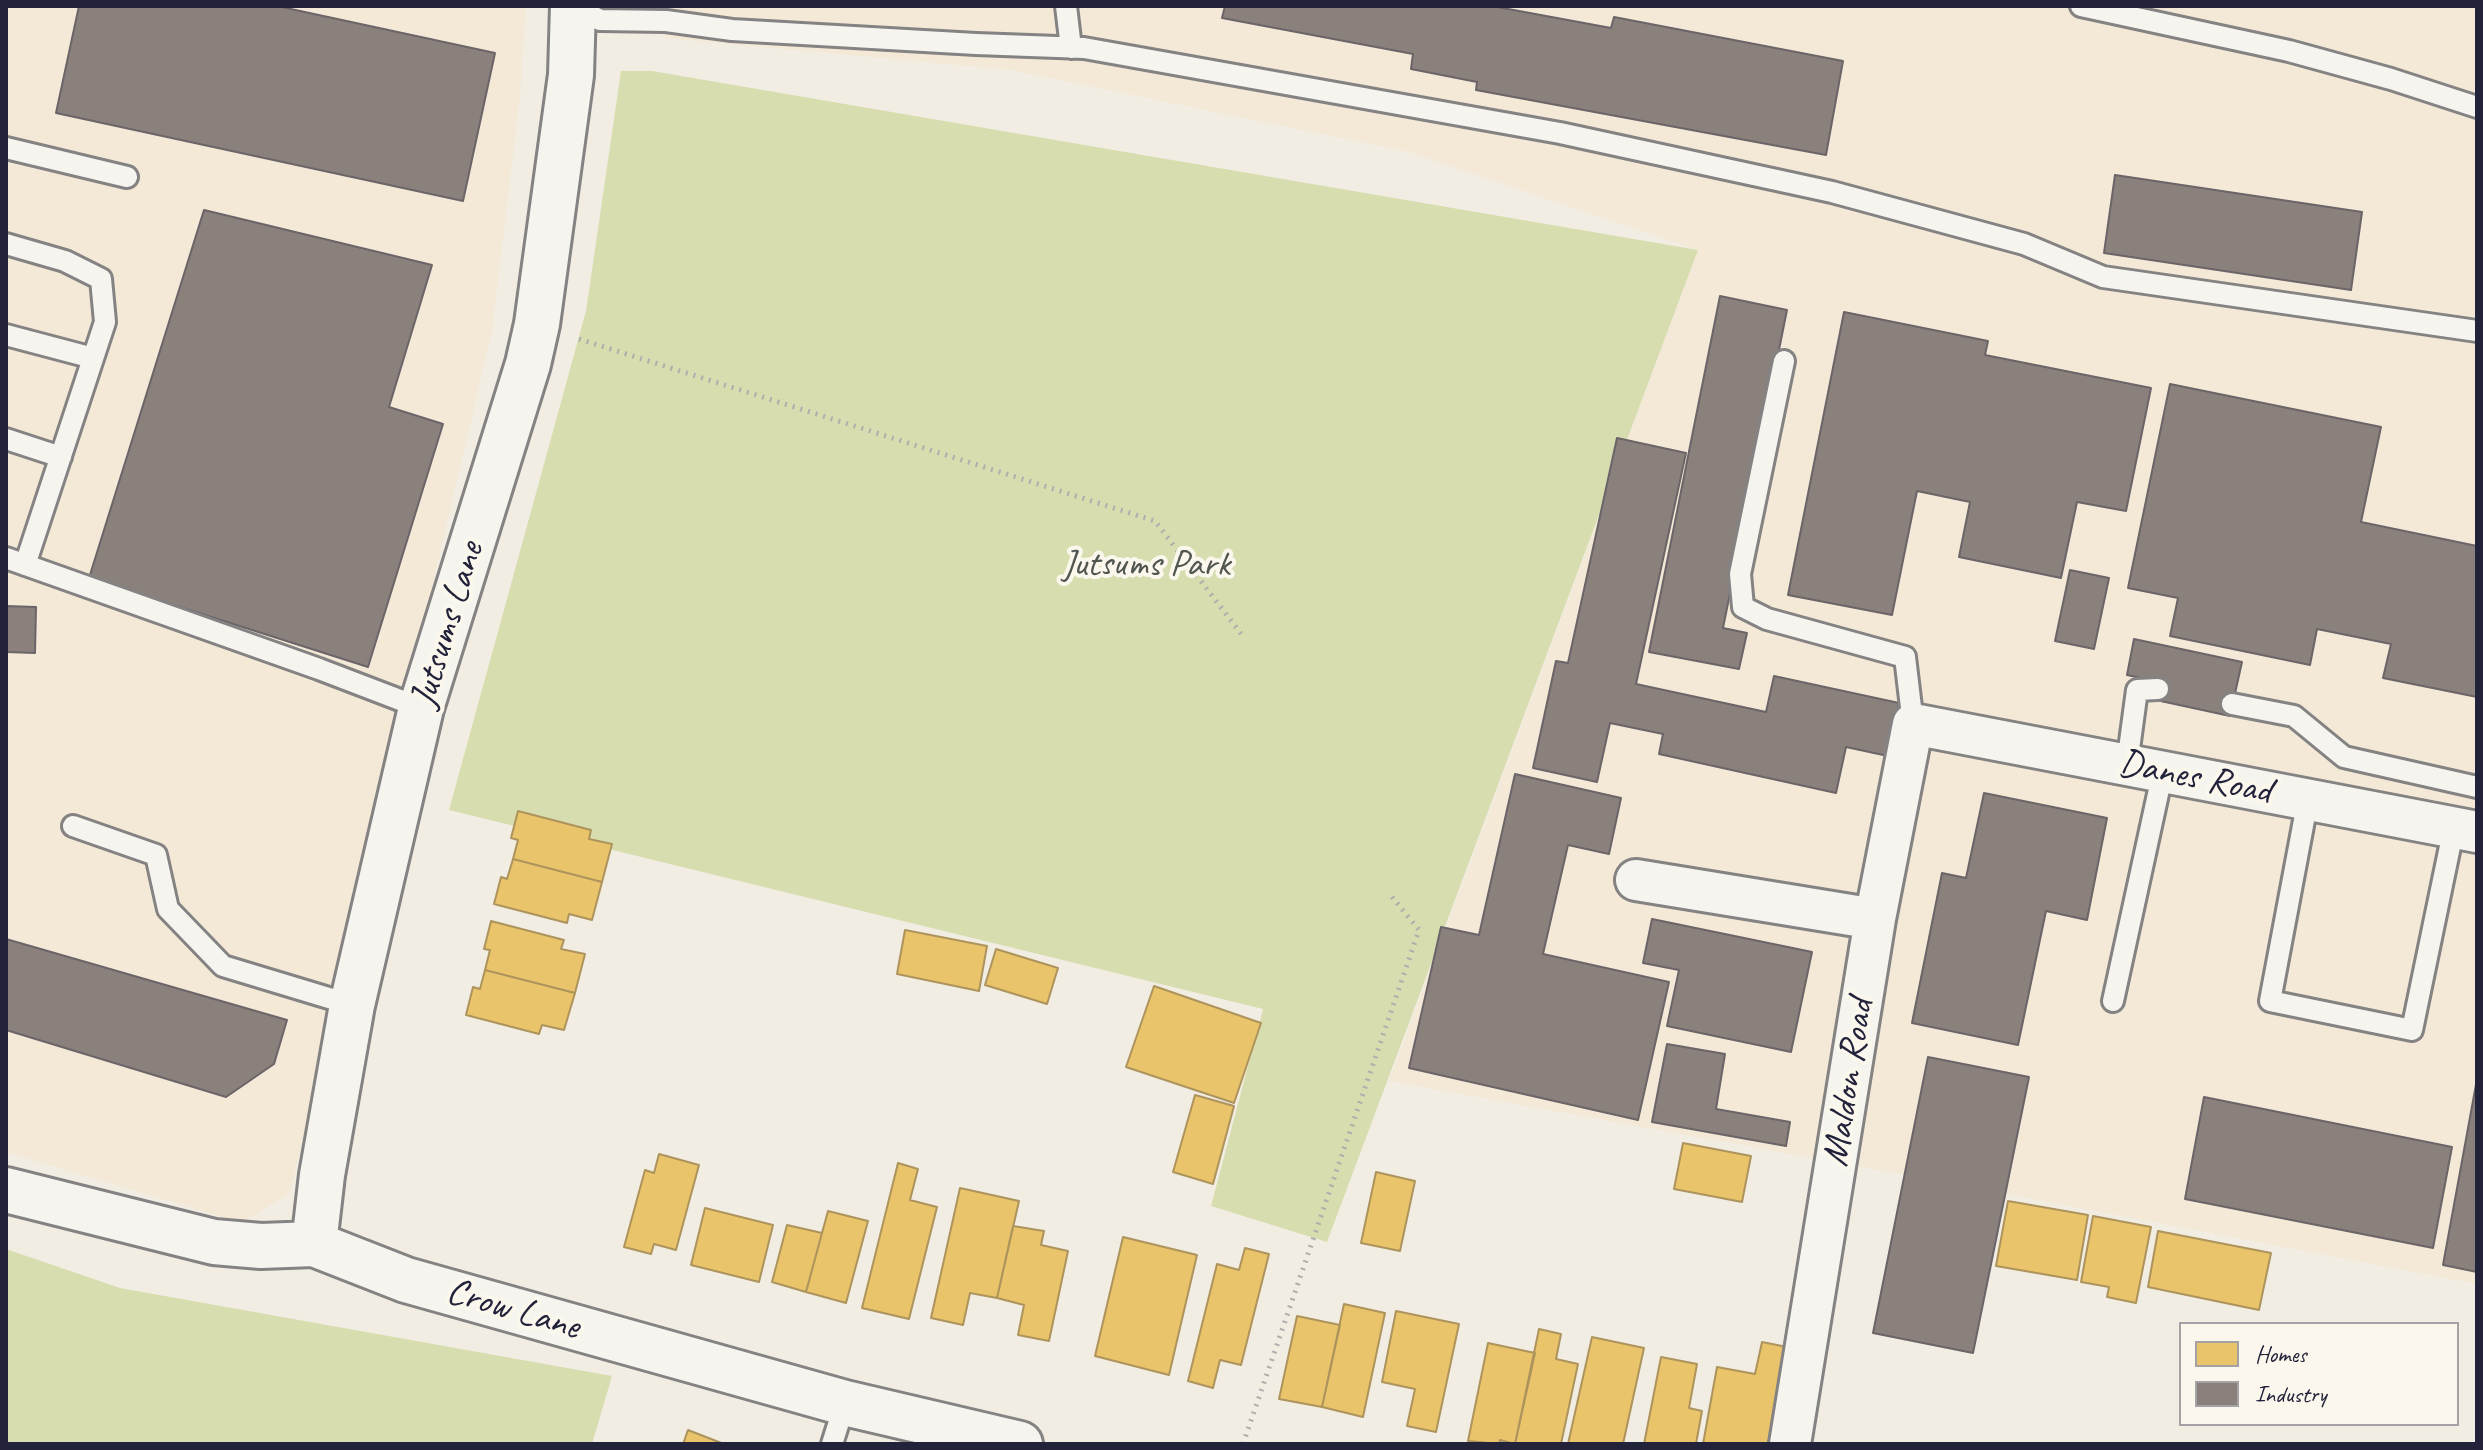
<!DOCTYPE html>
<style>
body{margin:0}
#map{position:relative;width:2483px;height:1450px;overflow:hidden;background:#f2ede3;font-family:Caveat,sans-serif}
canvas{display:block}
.frame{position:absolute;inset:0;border:8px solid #22223b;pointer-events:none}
.legend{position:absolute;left:2179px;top:1322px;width:280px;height:104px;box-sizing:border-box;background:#fbf7ec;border:2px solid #a4a2a5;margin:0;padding:10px 14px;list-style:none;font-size:24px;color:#22223b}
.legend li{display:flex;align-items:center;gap:16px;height:40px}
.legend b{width:40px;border:2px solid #a4a2a5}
</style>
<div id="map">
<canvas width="2483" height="1450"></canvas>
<div class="frame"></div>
<ul class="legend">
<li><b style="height:22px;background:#e9c46a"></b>Homes</li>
<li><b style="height:22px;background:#8a817c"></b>Industry</li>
</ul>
</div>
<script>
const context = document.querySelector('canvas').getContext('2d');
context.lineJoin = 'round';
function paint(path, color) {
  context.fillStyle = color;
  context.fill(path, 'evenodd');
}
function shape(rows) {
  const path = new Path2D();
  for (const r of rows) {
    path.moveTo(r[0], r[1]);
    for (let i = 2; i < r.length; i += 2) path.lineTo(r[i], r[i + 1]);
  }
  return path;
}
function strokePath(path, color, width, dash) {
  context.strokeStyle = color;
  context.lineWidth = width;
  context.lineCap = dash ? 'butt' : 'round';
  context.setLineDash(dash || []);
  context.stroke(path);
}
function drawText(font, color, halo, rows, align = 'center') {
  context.font = font + ' Caveat,sans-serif';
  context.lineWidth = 8;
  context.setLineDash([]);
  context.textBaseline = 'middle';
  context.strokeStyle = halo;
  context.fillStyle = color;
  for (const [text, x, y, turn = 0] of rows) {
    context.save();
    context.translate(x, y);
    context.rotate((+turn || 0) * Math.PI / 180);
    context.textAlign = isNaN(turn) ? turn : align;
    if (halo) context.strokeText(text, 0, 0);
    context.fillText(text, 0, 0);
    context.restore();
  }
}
paint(shape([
 [6,6,526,6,520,96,492,331,290,1193,242,1223,6,1152],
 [667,6,2477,6,2477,1284,1923,1178,1389,1081,1698,250,1409,152,1011,70,665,38]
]), '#f3e9d6');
paint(shape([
 [621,71,652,71,1698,250,1327,1242,1211,1206,1263,1009,449,810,586,311],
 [6,1249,120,1288,612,1376,592,1444,6,1444]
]), '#d8ddaf');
const homes = shape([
 [518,811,591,830,589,839,612,844,602,882,513,859,518,840,511,838,518,811],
 [513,859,602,882,592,920,569,914,567,923,494,904,501,877,507,879,513,859],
 [491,921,564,940,561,949,585,954,575,993,485,970,490,950,484,949,491,921],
 [905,930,987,946,979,991,897,974,905,930],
 [996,949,1058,968,1047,1004,985,985,996,949],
 [485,970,575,993,564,1030,542,1025,539,1034,466,1015,473,987,480,989,485,970],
 [1154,986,1261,1023,1234,1103,1126,1067,1154,986],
 [1195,1095,1234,1106,1213,1184,1173,1172,1195,1095],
 [1683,1143,1751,1156,1742,1202,1674,1189,1683,1143],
 [659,1154,699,1165,676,1250,654,1244,651,1254,624,1247,645,1170,654,1173,659,1154],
 [898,1163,918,1169,910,1200,937,1207,909,1319,862,1308,898,1163],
 [1376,1172,1415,1181,1400,1251,1361,1243,1376,1172],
 [960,1188,1019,1201,997,1298,970,1293,963,1325,931,1318,960,1188],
 [2008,1201,2088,1215,2077,1280,1996,1266,2008,1201],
 [705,1208,773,1225,759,1282,691,1265,705,1208],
 [828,1211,868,1221,846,1303,806,1292,828,1211],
 [2093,1216,2151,1227,2136,1303,2107,1297,2109,1287,2081,1282,2093,1216],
 [787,1225,822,1233,806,1292,772,1282,787,1225],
 [1013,1226,1044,1231,1041,1245,1068,1251,1049,1341,1018,1335,1024,1305,997,1298,1013,1226],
 [2158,1231,2271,1253,2259,1310,2148,1287,2158,1231],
 [1123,1237,1197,1255,1169,1375,1095,1356,1123,1237],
 [1245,1248,1269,1254,1241,1365,1220,1360,1213,1388,1188,1381,1217,1264,1239,1270,1245,1248],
 [1344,1304,1385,1313,1363,1417,1322,1407,1344,1304],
 [1396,1311,1459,1324,1436,1432,1407,1426,1415,1389,1382,1382,1396,1311],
 [1297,1316,1340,1325,1322,1407,1279,1399,1297,1316],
 [1539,1329,1561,1334,1556,1359,1578,1364,1561,1444,1515,1444,1539,1329],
 [1592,1337,1644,1348,1623,1444,1568,1444,1592,1337],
 [1762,1342,1787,1347,1768,1444,1703,1444,1717,1367,1755,1374,1762,1342],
 [1488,1343,1535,1353,1515,1444,1500,1440,1499,1444,1468,1441,1488,1343],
 [1661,1357,1697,1364,1689,1408,1702,1411,1696,1444,1644,1444,1661,1357],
 [688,1430,724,1444,683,1444,688,1430]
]);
paint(homes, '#e9c46a');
strokePath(homes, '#ad935c', 2);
const industry = shape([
 [79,6,277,6,495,53,463,201,56,113,79,6],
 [1225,6,1492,6,1611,28,1614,17,1843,61,1826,155,1476,90,1477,82,1411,69,1413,54,1222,18,1225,6],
 [2115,175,2362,212,2351,290,2104,253,2115,175],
 [204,210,432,265,389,407,443,424,368,667,89,578,204,210],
 [1720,296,1787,310,1723,628,1747,633,1739,669,1649,652,1720,296],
 [1844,312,1988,341,1985,355,2151,388,2126,511,2077,502,2061,578,1959,557,1970,502,1917,491,1892,615,1788,595,1844,312],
 [2170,384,2381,427,2361,522,2477,546,2477,697,2383,678,2391,644,2317,629,2310,665,2170,636,2178,598,2128,588,2170,384],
 [1617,438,1686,453,1636,684,1766,712,1774,676,1899,703,1888,756,1846,747,1836,793,1659,754,1663,734,1610,723,1597,782,1533,768,1556,661,1568,663,1617,438],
 [2070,570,2109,578,2094,649,2055,641,2070,570],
 [6,606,36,607,35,653,6,652,6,606],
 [2134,639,2242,662,2230,716,2156,700,2160,682,2127,675,2134,639],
 [1515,774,1621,798,1609,854,1568,845,1543,954,1669,982,1638,1120,1409,1068,1441,927,1479,935,1515,774],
 [1984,793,2107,818,2087,920,2046,911,2018,1045,1912,1023,1942,873,1966,878,1984,793],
 [1652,919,1812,952,1791,1052,1667,1026,1679,970,1643,963,1652,919],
 [6,939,287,1020,274,1064,226,1097,6,1030,6,939],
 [1667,1044,1725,1054,1716,1109,1790,1122,1786,1146,1652,1122,1667,1044],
 [1928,1057,2029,1077,1973,1353,1873,1333,1928,1057],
 [2477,1079,2477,1272,2443,1265,2477,1079],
 [2204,1097,2452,1147,2433,1248,2185,1199,2204,1097]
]);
paint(industry, '#8a817c');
strokePath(industry, '#6b6468', 2);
const service = shape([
 [574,6,600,20,666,21,732,30,976,44,1084,48,1560,133,1832,192,2024,244,2103,277,2477,331],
 [1066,6,1071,48],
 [2081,6,2289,51,2391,79,2477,107],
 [6,148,127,177],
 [6,244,65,261,101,279,105,322,25,565],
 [6,335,93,358],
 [1784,361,1740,574,1743,607,1767,619,1905,657,1913,724],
 [6,439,61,457],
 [6,558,319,669,421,708],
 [2232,704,2294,716,2344,757,2477,787],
 [2127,764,2137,690,2158,689],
 [2308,799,2270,1001,2412,1030,2454,827],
 [73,826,156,855,168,909,223,966,352,1005],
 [2113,1001,2163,771],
 [832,1444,845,1403]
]);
const minor = shape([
 [1636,880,1875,919],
 [1790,1444,1875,919,1913,724,2477,832]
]);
const tertiary = shape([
 [6,1190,214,1242,261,1246,314,1244,406,1280,845,1403,1020,1444],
 [314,1244,322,1175,352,1005,421,708,528,364,537,324,571,75,573,6]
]);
strokePath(service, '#848282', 26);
strokePath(minor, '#848282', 46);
strokePath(tertiary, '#848282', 50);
strokePath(shape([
 [579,339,1155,521,1242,635],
 [1243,1444,1419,930,1392,897]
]), '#b0aead', 5, [2, 6]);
strokePath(service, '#f5f4ef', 20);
strokePath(minor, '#f5f4ef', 40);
strokePath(tertiary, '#f5f4ef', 44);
drawText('38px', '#525651', '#fbf7ec', [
 ["Jutsums Park",1146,565]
]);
drawText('38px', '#22223b', '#fbf7ec', [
 ["Jutsums Lane",448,625,-73],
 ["Danes Road",2195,778,11],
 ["Maldon Road",1849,1083,-81],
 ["Crow Lane",513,1310,16]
]);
</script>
